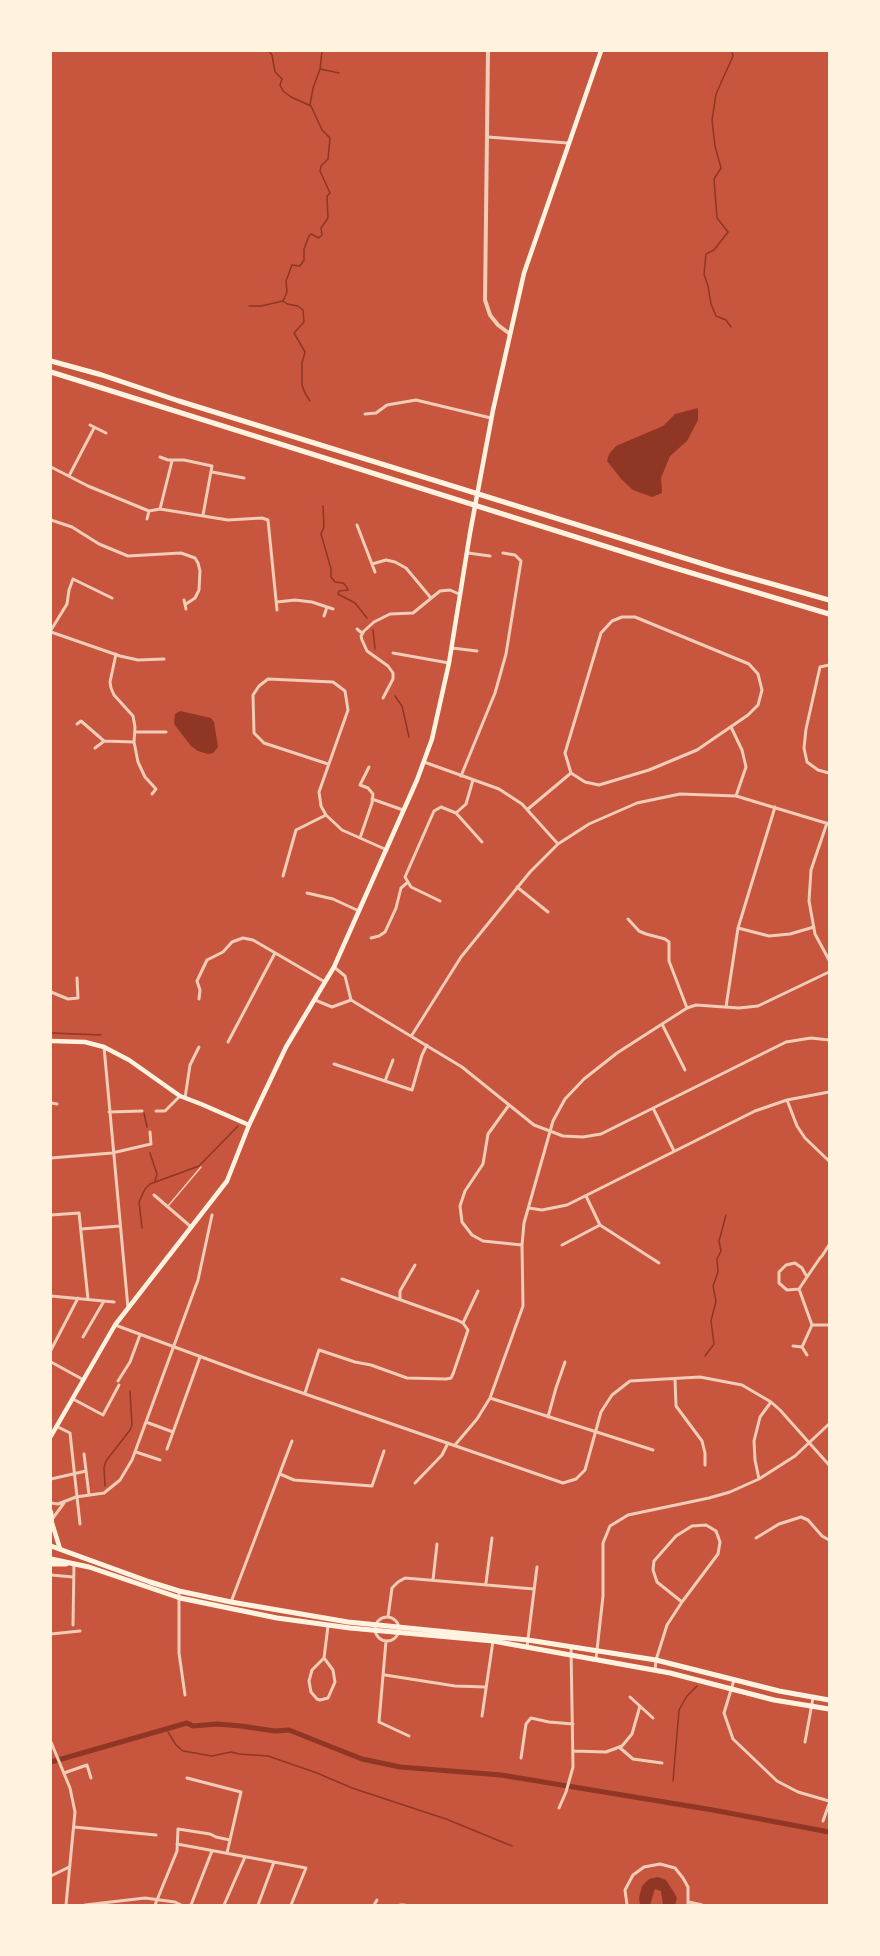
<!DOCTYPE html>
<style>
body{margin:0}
#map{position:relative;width:880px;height:1956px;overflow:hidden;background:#c8553d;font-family:Cabin,sans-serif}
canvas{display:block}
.frame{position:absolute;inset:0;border:52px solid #fff3e0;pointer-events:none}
</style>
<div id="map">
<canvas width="880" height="1956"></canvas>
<div class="frame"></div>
</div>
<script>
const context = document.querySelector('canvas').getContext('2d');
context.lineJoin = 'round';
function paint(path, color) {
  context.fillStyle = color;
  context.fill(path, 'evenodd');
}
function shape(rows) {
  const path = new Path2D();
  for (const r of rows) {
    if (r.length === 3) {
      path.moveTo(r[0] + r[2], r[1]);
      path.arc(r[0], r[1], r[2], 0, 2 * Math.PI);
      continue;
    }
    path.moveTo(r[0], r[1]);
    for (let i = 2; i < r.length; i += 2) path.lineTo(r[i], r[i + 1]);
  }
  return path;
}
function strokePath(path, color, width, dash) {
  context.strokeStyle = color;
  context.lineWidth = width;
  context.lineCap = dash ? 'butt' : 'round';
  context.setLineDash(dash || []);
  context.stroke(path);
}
paint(shape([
 [698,408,698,420,687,441,670,456,661,478,662,493,652,497,633,490,622,480,607,461,609,454,616,446,663,426,675,414],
 [180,711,211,718,214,722,218,747,213,753,208,754,198,751,191,746,174,724,175,714],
 [658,1877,666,1880,675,1894,677,1898,675,1905,663,1905,661,1891,655,1889,650,1905,640,1905,639,1898,642,1886,649,1879]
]), '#8f3625');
strokePath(shape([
 [269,51,272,55,275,72,282,79,280,85,283,91,291,97,311,106,322,130,330,138,328,159,321,166,320,171,330,193,327,196,328,218,321,228,322,235,319,238,311,234,309,236,304,249,304,260,300,266,292,265,286,281,287,292,283,301,287,304,298,306,303,310,304,322,294,333,305,352,302,363,302,385,305,393,310,401],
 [320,69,339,73],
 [310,105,313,88,320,69,322,51],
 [249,306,261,306,283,301],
 [731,327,726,320,716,316,711,304,708,286,704,274,706,254,714,250,728,232,717,218,714,179,721,168,715,146,712,120,716,94,733,56,732,51],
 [323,506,324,527,321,534,331,569,331,577,335,582,343,583,346,586,348,590,339,591,338,594,355,603,367,618],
 [373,630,375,649],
 [395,696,402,706,409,737],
 [51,1033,101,1035],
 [144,1113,147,1127],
 [150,1153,157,1174,155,1181],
 [142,1228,139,1202,145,1189,150,1184,199,1166,238,1126],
 [705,1356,714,1344,711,1321,716,1301,713,1286,718,1272,717,1259,721,1251,719,1241,726,1215],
 [105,1486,104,1468,106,1461,130,1430,132,1425,130,1391],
 [168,1732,176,1745,183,1751,212,1756,231,1752,239,1754,268,1756,317,1773,352,1788,446,1819,512,1846],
 [673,1781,679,1710,687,1696,697,1686]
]), '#8f3625', 1.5);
strokePath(shape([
 [51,1762,187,1723,193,1726,217,1724,241,1726,275,1731,289,1730,362,1759,400,1767,501,1775,713,1810,829,1832]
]), '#8f3625', 5);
strokePath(shape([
 [168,1206,201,1167]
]), '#f1ccb7', 1.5);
strokePath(shape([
 [488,137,568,143],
 [365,414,376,413,387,405,416,400,491,418],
 [90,425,106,433],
 [160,457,168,460,184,460,212,466,203,515],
 [51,467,88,486,149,511,160,509,228,520,262,518,268,520,277,610],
 [212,472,244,478],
 [69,476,94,428],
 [160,509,172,461],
 [147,519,149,511],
 [51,520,72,527,99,544,128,556,181,553,195,558,198,563,200,571,199,590,195,598,186,604],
 [357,525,375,572],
 [468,553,490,556],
 [372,564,386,560,395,562,406,568,431,598],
 [184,600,186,609],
 [277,602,295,600,312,602,333,609],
 [324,616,327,607],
 [622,617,635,617,749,664,758,674,762,690,758,705,748,715,697,750,649,770,599,785,585,782,571,773,565,753,601,633,612,621,622,617],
 [357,629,362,633],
 [51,630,67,604,69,590,73,579,112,598],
 [51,632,120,656,138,660,164,659],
 [452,648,477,651],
 [393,653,449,663],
 [116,654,110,682,111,688,114,695,133,716,135,727,134,742,138,762,145,777,156,789,152,794],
 [829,665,820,667,806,729,804,748,807,762,818,770,829,773],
 [383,698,393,679,393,673,388,666,367,651,362,640,361,636,364,631,374,622,390,614,413,613,440,591,450,590,459,594],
 [77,724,81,721,104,741,134,742],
 [731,727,742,750,746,767,736,796],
 [135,732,166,732],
 [95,748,103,742],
 [424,762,499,789,522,804,558,844],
 [328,764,264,743,254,733,253,695,259,686,268,679,333,682,345,691,348,710,319,792,321,806,326,815,342,830,387,850],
 [461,776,495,693,506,654,521,561,515,555,503,553],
 [372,799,403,810],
 [528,809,571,773],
 [456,813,482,842],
 [827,823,811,870,809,901,815,934,829,960],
 [360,838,372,803,373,794,368,788,360,785,369,767],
 [283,876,296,830,326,815],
 [517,887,548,912],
 [307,893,333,899,359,911],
 [440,901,411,887,405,877,434,811,441,807,456,813,466,804,473,780],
 [628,919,639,931,646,934,665,939,669,942,669,961,687,1008],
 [738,928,769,936,790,934,814,927],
 [371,938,379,936,385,932,396,908,401,888,408,882],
 [334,967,345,976,351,1000],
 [51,992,68,999,78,998,77,978],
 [199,999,200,990,197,981,207,960,223,952,232,942,243,938,253,940,325,982],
 [315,1000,332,1007,351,1000],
 [351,1000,462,1067,534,1125,563,1136,583,1137,601,1134,786,1042,811,1038,829,1040],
 [726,1007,738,928,775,807],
 [662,1024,685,1070],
 [412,1035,461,957,530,872,558,844,589,824,637,803,680,794,736,796,829,824],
 [228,1042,275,953],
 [104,1047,128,1308],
 [334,1064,412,1090,422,1055,427,1045],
 [385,1081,393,1060],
 [185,1098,190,1065,199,1047],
 [787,1100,797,1126,805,1138,829,1161],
 [51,1103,57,1104],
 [509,1105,488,1134,483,1164,465,1191,460,1206,462,1222,472,1235,483,1241,522,1245],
 [653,1108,674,1151],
 [156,1111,165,1111,180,1096],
 [109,1112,142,1111],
 [51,1158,112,1153,151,1144,150,1132],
 [154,1195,190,1226],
 [586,1196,600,1225],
 [529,1208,542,1210,567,1205,755,1111,787,1100,829,1092],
 [51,1215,79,1213,88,1299],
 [81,1229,120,1226],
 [562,1245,600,1225,659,1263],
 [807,1277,802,1268,795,1263,786,1265,779,1272,779,1283,787,1290,799,1289,807,1277,820,1258,822,1256,829,1245],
 [799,1289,812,1325,802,1347],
 [51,1296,114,1302],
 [400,1299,400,1291,415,1265],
 [463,1323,478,1291],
 [115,1325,253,1376,563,1483,576,1479,585,1470,601,1412,612,1395,630,1381,700,1377,742,1385,771,1402,780,1410,829,1465],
 [813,1325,829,1325],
 [83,1337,104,1301],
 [793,1346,802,1347,807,1355],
 [51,1350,78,1298],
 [51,1362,82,1379],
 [675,1379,676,1406,702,1441,705,1453,705,1465],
 [118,1381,130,1362,140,1335],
 [305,1393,319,1350,355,1362,371,1365,407,1378,446,1379,451,1378,453,1374,468,1330,463,1323,457,1320,342,1279],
 [490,1398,653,1450],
 [73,1399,103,1415,119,1385],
 [548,1417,556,1388,565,1362],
 [146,1422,173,1432],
 [56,1426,70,1433,80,1524],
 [455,1445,477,1419,490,1398,523,1306,522,1245,524,1223,553,1121,565,1099,584,1079,617,1053,687,1008,696,1005,739,1008,758,1006,829,972],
 [167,1449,200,1357],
 [136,1452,160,1460],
 [84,1454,89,1495],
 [280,1474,294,1480,372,1486,384,1451],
 [51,1479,86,1471],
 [759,1479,755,1460,754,1441,760,1417,771,1402],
 [415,1483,442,1455,448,1443],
 [51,1503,58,1504,76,1497,104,1493,120,1480,132,1460,198,1280,212,1215],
 [53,1518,64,1503],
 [756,1538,779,1524,801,1517,808,1520,822,1536,829,1540],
 [51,1575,73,1577],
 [433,1580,437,1544],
 [486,1583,492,1538],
 [179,1591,179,1653,185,1695],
 [231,1602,292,1441],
 [388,1617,392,1588,398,1582,405,1578,534,1589],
 [387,1629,12],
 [73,1625,74,1564],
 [51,1634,80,1631],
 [386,1641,379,1722,409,1736],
 [527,1647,537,1567],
 [324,1658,312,1670,309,1681,311,1692,317,1699,320,1700,328,1698,335,1682,333,1670,324,1658,328,1626],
 [596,1659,603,1596,603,1543,610,1526,628,1515,709,1498,730,1492,759,1479,795,1456,829,1424],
 [655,1670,656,1660,667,1625,682,1602,657,1582,653,1570,654,1561,676,1536,692,1526,706,1525,716,1531,720,1542,718,1554,682,1602],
 [385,1675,455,1686,486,1687],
 [734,1680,724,1713,733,1739,777,1781,798,1792,829,1801],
 [630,1697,653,1718],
 [482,1716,493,1641],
 [51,1742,70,1788,75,1812,66,1905],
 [805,1742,813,1698],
 [619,1747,633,1759,662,1763],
 [573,1751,606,1752,622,1746,632,1734,640,1706],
 [521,1758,526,1724,531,1718,549,1722,573,1724],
 [64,1773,87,1765,91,1778],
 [187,1778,241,1792,227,1853],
 [559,1808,566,1792,573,1767,571,1647],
 [823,1821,829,1804],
 [74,1827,156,1835],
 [177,1844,306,1868,291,1905],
 [51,1876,69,1867],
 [689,1902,702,1905],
 [85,1905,145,1898,175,1902,181,1905],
 [155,1905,177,1851,178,1829,210,1834,216,1837,230,1840],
 [191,1905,212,1851],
 [224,1905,245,1857],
 [258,1905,274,1862],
 [374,1905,377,1900],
 [400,1905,405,1905],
 [627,1905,625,1890,633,1875,644,1867,660,1864,675,1868,683,1878,688,1887,688,1905]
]), '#f1ccb7', 3);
strokePath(shape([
 [488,51,485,300,490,315,498,325,510,334]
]), '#f1ccb7', 4);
strokePath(shape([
 [51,1041,85,1042,104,1047,129,1060,180,1096,201,1104,249,1125]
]), '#fff3e0', 4.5);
strokePath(shape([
 [51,1436,115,1325,227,1181,249,1125,286,1047,334,967,417,780,432,739,449,663,470,533,493,410,524,273,601,51],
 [51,1512,52,1524],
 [52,1523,60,1549]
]), '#fff3e0', 4.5);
strokePath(shape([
 [51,1546,150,1582,179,1591,231,1602,348,1622,528,1640,656,1660,779,1691,829,1700],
 [51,1559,89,1567,180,1598,277,1618,350,1628,493,1641,670,1673,774,1700,829,1709],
 [51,1564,66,1564]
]), '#fff3e0', 5);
strokePath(shape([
 [51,361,102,375,179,401,726,571,829,600],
 [51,372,668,566,829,614]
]), '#fff3e0', 5);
</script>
